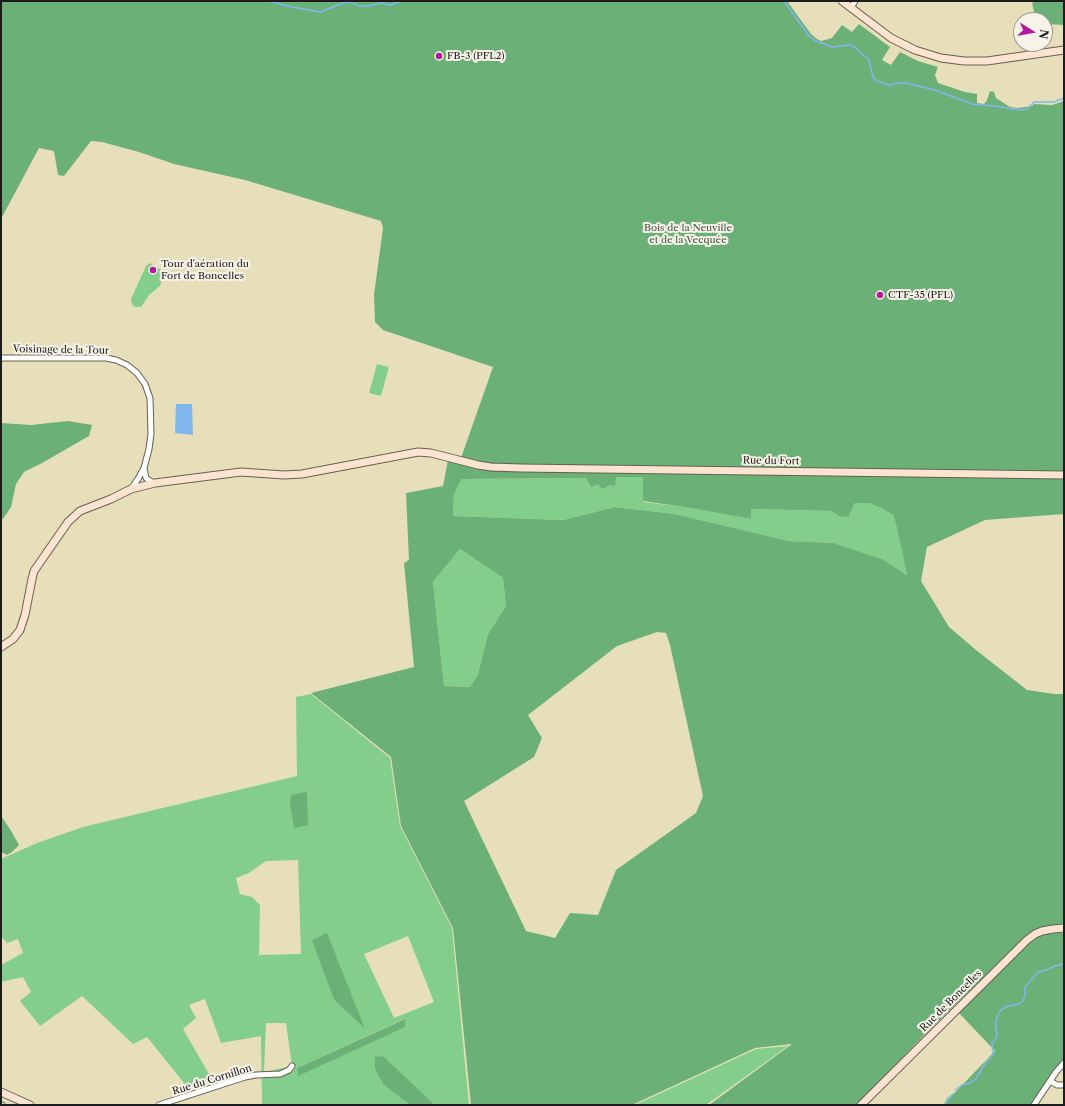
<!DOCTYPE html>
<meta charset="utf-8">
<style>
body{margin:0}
#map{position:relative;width:1065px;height:1106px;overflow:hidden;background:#e7dfb9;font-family:"Libre Caslon Text",serif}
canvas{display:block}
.frame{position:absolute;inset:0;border:2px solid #1c1c1c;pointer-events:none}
.north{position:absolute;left:1013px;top:12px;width:40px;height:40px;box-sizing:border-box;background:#f7f3e8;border:1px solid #9f9d96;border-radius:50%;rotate:101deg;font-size:11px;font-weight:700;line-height:16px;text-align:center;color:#1c1c1c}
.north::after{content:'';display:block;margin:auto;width:14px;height:18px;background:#b5179e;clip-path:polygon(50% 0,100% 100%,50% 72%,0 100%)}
</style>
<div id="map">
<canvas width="1065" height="1106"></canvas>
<div class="frame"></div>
<div class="north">N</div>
</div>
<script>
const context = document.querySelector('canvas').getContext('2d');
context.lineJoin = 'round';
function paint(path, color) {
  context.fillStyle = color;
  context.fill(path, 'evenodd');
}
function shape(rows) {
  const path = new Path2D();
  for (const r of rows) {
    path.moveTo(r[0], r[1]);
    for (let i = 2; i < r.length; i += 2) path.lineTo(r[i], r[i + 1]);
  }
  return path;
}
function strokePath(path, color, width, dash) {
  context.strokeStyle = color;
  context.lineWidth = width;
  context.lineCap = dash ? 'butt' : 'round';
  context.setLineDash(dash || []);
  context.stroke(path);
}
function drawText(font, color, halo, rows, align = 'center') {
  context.font = font + ' "Libre Caslon Text",serif';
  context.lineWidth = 4;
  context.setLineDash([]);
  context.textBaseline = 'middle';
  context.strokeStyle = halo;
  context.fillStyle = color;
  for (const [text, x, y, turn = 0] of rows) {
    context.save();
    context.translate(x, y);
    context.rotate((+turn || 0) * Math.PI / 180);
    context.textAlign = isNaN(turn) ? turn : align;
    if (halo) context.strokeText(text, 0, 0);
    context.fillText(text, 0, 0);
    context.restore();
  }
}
paint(shape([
 [150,263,161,270,162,272,162,279,160,286,149,295,141,307,135,307,132,305,131,299,146,266],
 [377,364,389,367,381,396,369,393],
 [616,477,643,477,643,502,684,507,751,519,751,509,832,511,849,516,855,503,869,503,883,509,893,515,896,525,907,575,882,559,834,543,789,541,675,514,615,507,563,520,453,516,454,494,462,479,586,478,598,484],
 [460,549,503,578,506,606,488,634,478,674,470,687,444,686,433,582],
 [311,694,390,758,400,826,452,928,469,1105,435,1105,382,1056,375,1069,383,1084,403,1100,411,1105,262,1105,261,1036,221,1043,205,999,189,1005,196,1018,183,1029,213,1081,188,1088,147,1037,133,1044,82,996,40,1026,20,1001,31,992,23,977,1,982,1,965,23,953,18,939,7,943,1,936,1,859,37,843,83,827,297,776,296,697],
 [298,860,301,954,259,955,260,905,252,897,240,894,236,878,249,873,266,861],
 [408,936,434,1002,394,1018,364,954],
 [313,940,364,1028,334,1000],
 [404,1019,405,1019,298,1075,297,1068],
 [266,1023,286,1023,292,1066,264,1072],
 [788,1046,706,1105,635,1105,756,1049]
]), '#84ce8b');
paint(shape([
 [1,1,787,1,811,34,817,39,821,41,832,38,842,25,852,32,859,24,890,47,882,60,891,65,900,52,918,61,938,67,935,75,938,83,965,92,977,94,977,103,984,104,987,100,990,91,994,92,996,98,1010,107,1018,108,1032,106,1034,104,1052,105,1064,101,1064,472,509,465,480,462,461,458,493,367,383,330,375,322,374,295,383,228,381,221,245,180,174,164,139,152,102,142,91,141,64,176,58,175,54,151,39,148,1,219],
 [1036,1,1064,1,1064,25,1045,24,1045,20,1036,20,1032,3],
 [68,421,92,425,89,436,42,463,24,472,16,484,11,507,3,519,1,519,1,423,31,425],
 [448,460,479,467,1064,478,1064,514,985,520,927,547,921,581,949,627,976,650,1027,690,1054,694,1064,694,1064,925,1054,925,1045,926,1034,931,1024,938,928,1031,856,1105,709,1105,792,1044,755,1048,632,1105,471,1105,453,928,401,826,391,757,311,693,414,667,404,563,409,560,406,493,443,486],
 [616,477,643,477,643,501,684,507,751,519,751,509,832,511,841,517,849,516,855,503,869,503,883,509,893,515,896,525,907,575,882,559,834,543,789,541,675,514,615,507,563,520,453,516,454,494,462,479,586,478,591,487,598,484,602,489,610,485,615,486],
 [460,549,503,578,506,606,488,634,478,674,470,687,444,686,433,582],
 [657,632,666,633,670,645,703,796,696,813,616,870,598,915,570,913,555,938,526,931,464,801,534,757,542,738,528,715,617,646],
 [304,792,307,793,308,825,294,828,290,803,291,795],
 [1,816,10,829,19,845,12,852,7,855,1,852],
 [1048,932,1064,933,1064,1059,1049,1077,1031,1105,943,1105,995,1051,959,1013,1034,938],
 [327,933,365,1029,334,1000,312,940],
 [405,1019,405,1027,298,1076,297,1068],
 [383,1056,435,1105,411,1105,403,1100,383,1084,375,1069,375,1057]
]), '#6bb177');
paint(shape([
 [176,404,192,404,193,435,175,433]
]), '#81b6ef');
strokePath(shape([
 [269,1,287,6,320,12,343,3,351,2,359,6,368,6,381,3,391,5,401,1],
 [784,1,809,36,814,40,832,47,850,45,856,48,869,60,873,77,877,81,889,85,899,83,906,83,935,90,972,104,995,106,1020,110,1027,109,1034,102,1054,102,1064,98],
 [955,1090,962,1085,970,1083,976,1079,986,1062,992,1057,993,1054,992,1043,996,1039,997,1033,996,1028,996,1022,997,1017,1001,1010,1008,1006,1019,1004,1023,1001,1025,995,1025,989,1026,986,1038,972,1046,970,1055,966,1064,964],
 [946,1105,947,1099,953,1094]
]), '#81b6ef', 1.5);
const street = shape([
 [851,8,855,1],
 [1,358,106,358,116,360,127,365,137,373,145,384,150,398,151,434,149,449,144,468,138,479,131,489],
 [144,468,146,478,150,481,155,483],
 [1050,1081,1057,1085,1064,1085],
 [1,1105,2,1105],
 [159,1105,245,1077,256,1075,280,1074,289,1070,292,1066],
 [1034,1105,1056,1072,1064,1063]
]);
const secondary = shape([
 [842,1,891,38,915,50,941,58,964,61,987,61,1064,50],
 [1,647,13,639,20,630,25,615,32,579,34,571,68,522,80,511,111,499,131,489,155,483,241,472,284,475,302,474,418,452,431,453,478,465,491,467,521,468,1064,475],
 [1,1092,30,1105],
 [861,1105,1027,940,1035,934,1042,931,1053,929,1064,928]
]);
strokePath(street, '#636053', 7);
strokePath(secondary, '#636053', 9);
strokePath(street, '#fff', 5);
strokePath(secondary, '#fde4d0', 7);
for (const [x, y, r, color] of [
 [439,56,4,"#b5179e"],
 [153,270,4,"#b5179e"],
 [880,295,4,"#b5179e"]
]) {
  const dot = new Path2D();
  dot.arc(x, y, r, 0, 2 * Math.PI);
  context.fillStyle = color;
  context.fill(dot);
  strokePath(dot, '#f7f3e8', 1.5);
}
drawText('10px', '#1c1c1c', '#f7f3e8', [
 ["FB-3 (PFL2)",447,56],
 ["Tour d'aération du",161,264],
 ["Fort de Boncelles",161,276],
 ["CTF-35 (PFL)",888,295]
], 'left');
drawText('10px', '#405a43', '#f7f3e8', [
 ["Bois de la Neuville",688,228],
 ["et de la Vecquée",688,240]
]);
drawText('10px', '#1c1c1c', '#f7f3e8', [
 ["Voisinage de la Tour",61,350,1],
 ["Rue du Fort",771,461,1],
 ["Rue de Boncelles",951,1001,-45],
 ["Rue du Cornillon",212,1080,-17]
]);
</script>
